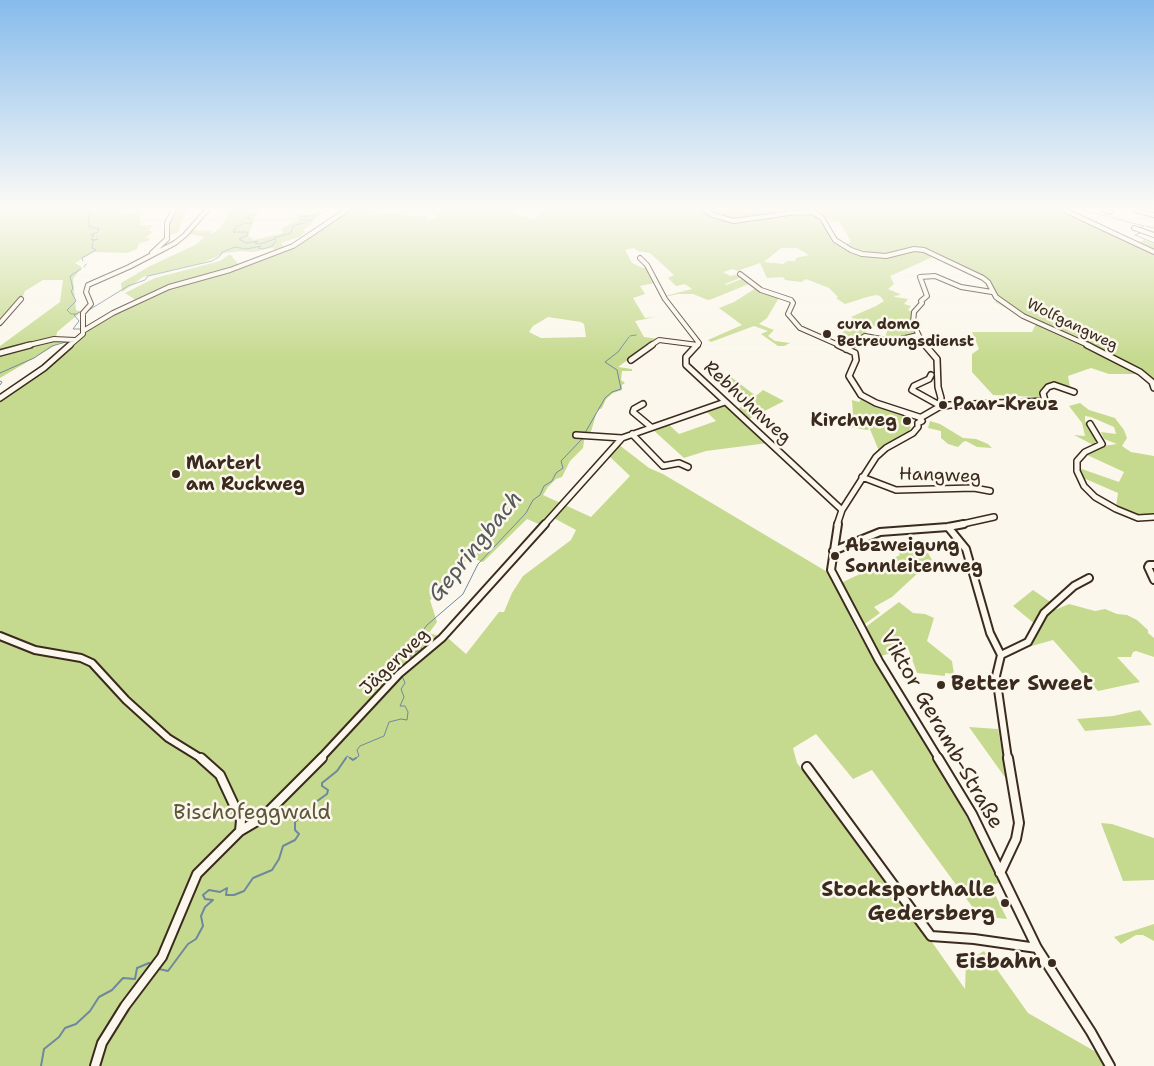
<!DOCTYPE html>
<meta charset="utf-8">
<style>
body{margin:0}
canvas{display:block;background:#fbf7ec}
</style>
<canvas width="1154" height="1066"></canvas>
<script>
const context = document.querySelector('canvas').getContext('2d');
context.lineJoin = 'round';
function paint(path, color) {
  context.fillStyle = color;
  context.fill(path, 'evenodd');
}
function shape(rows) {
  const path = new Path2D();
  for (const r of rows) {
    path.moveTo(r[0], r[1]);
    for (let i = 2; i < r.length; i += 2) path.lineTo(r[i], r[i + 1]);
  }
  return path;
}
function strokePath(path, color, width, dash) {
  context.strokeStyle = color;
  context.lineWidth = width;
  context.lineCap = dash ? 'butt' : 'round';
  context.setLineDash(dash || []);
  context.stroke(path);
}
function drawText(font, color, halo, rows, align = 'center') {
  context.font = font + ' "Shantell Sans",sans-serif';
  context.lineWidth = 5;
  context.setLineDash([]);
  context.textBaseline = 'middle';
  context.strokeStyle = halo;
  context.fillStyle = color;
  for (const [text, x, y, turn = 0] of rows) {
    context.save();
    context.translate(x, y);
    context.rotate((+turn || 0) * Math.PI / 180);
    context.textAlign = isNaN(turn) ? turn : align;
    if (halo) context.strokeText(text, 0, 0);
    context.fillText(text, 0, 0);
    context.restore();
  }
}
paint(shape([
 [0,210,121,210,122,214,135,210,145,210,144,214,140,216,140,225,153,225,149,230,153,232,146,237,150,239,148,241,139,243,137,249,127,253,94,252,75,263,82,267,73,279,76,310,81,312,57,332,56,338,61,342,0,378,0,346,60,302,63,280,43,280,25,291,20,303,0,322],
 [175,210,188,210,181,222,179,232,168,236,168,223],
 [227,210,258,210,248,236,254,240,283,233,281,229,297,220,295,219,298,215,317,214,320,215,312,221,312,224,303,230,306,232,299,237,281,243,285,248,277,251,272,248,253,252,241,251,225,253,202,263,143,277,122,292,121,283,150,266,195,245,205,237,188,234,192,230,212,231,210,233,213,233,220,228,228,215],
 [349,210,373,210,381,214,408,210,408,213,411,216,428,215,425,217,428,220,439,217,426,211,428,210,516,210,514,214,534,219,539,216,540,211,537,210,1063,210,1135,244,1145,240,1154,244,1154,381,1137,374,1109,374,1091,368,1068,376,1070,387,1059,384,1047,386,1039,397,993,395,972,372,972,354,979,349,972,332,1032,332,1036,324,995,302,999,299,988,280,935,256,890,276,894,284,888,289,900,294,900,295,894,296,895,297,908,299,904,304,911,306,908,310,914,313,916,333,893,340,885,338,888,328,867,325,866,334,851,342,838,335,860,322,851,317,876,306,884,301,880,296,876,295,867,297,845,304,836,298,838,297,829,288,806,279,801,282,785,280,783,277,767,278,760,263,737,271,733,269,723,272,730,276,739,274,742,277,725,284,726,285,742,279,749,284,712,299,708,300,693,294,678,294,665,297,665,296,692,289,685,284,676,286,668,278,674,275,650,253,638,251,634,248,625,250,632,263,643,268,648,267,654,283,640,286,645,294,633,298,645,318,656,317,635,321,644,337,660,339,654,341,618,367,632,369,632,371,622,371,621,380,625,383,622,385,622,390,613,393,606,399,602,408,597,411,590,435,585,435,583,448,570,461,562,477,556,479,548,487,543,495,591,517,630,476,609,456,618,444,649,468,663,474,829,573,857,631,938,763,1001,882,991,886,1007,919,979,916,872,770,853,779,816,734,793,748,797,763,927,935,965,989,966,962,984,951,1028,1013,1096,1052,1103,1066,0,1066,0,397,18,386,98,323,173,286,207,275,170,285,137,301,125,293,155,278,220,261,230,254,240,266,295,247,318,229],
 [818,216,840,222,851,242,842,246,837,243,831,237],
 [781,248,797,248,809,255,796,258,795,261,787,261,783,264,764,262],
 [548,317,581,322,584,324,586,337,541,338,529,332,533,326],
 [550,516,576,530,571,540,523,576,512,593,504,612,499,612,466,654,449,639,429,633,437,622,430,600,448,586,460,564,471,558,483,562,527,519,541,525],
 [756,288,780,296,767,318,759,324,774,330,768,336,775,341,790,343,784,346,778,346,761,334,768,331,754,326,711,342,708,340,742,325,719,308,734,302],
 [727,374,756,396,763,390,784,401,747,420,736,410,745,404,717,381],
 [863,397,904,413,901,424,902,425,906,422,911,427,908,433,879,451,867,422,857,426,867,426,869,429,867,430,844,426,843,422,853,415,852,400,859,402],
 [1080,403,1089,410,1115,418,1124,430,1127,438,1122,446,1131,452,1154,456,1154,515,1138,516,1116,507,1118,493,1081,477,1079,468,1119,482,1124,472,1085,454,1103,446,1117,444,1104,439,1101,432,1116,434,1114,427,1091,417,1085,416,1085,421,1100,443,1097,447,1074,435,1085,436,1082,423,1069,406],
 [722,404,726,404,768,443,706,451,684,458,651,428,667,423,679,434,716,421,705,410],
 [930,421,940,424,963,438,976,439,988,444,992,448,977,447,966,441,963,442,958,447,948,444,941,438,941,431,928,428],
 [922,542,932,560,892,597,874,607,880,613,862,626,841,583,900,555,894,544],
 [1033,590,1052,603,1035,624,1013,606],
 [899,602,913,613,925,614,934,618,927,641,952,661,954,674,945,673,945,676,917,673,908,648,881,656,863,629],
 [1069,604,1095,611,1105,609,1117,614,1127,615,1137,620,1148,630,1148,633,1154,638,1154,657,1136,651,1133,652,1131,657,1117,657,1140,682,1098,691,1053,640,1028,647,1026,645,1042,618,1051,609,1057,609],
 [1140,710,1152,725,1085,731,1077,719,1113,716],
 [969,727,998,729,1007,778,1004,776],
 [1101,823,1112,824,1154,838,1154,880,1123,881],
 [1154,924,1154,941,1143,935,1136,935,1121,944,1114,937]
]), '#c6da8f');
strokePath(shape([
 [1083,210,1144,226,1140,228],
 [1145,226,1154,228],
 [1143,232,1135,235,1154,243],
 [274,238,291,233,293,226,313,220,301,220,300,217,316,215,314,213,322,213,329,210],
 [83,261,82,258,96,250,92,248,93,241,98,239,91,240,94,235,90,235,98,232,99,229,88,226,90,210],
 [84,267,86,264],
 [89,310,128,286,145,280,148,276,212,261,220,256,222,252,235,247,246,249,261,246,258,248,263,249,272,246,276,241,275,239,259,244,255,243,258,241,246,243,239,239,248,235,247,232,233,232,237,226,246,223,252,224,249,218,244,218,257,213,255,210],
 [75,314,71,314,67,310,76,301,71,291,73,289,70,276,81,269],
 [81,329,73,329,79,321,74,315,82,311],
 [630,336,636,335],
 [0,373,34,358,52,346,69,341],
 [0,381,2,382,0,385],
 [585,433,605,398,612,392,621,389,617,370,605,362,618,352,629,337],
 [411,660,411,655,417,651,422,651,418,637,427,625,463,594,478,564,526,513,533,500,540,495,544,486,552,481,556,473,563,468,561,461,583,438],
 [345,759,347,756,352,759],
 [354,759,359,756,357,750,360,746,384,736,389,722,401,719,407,720,408,712,405,706,400,706,404,697,401,689,405,683,402,676,404,674]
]), '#70889d', 1);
strokePath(shape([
 [350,758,353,760,356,758],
 [159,969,168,971,188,944,196,939,203,926,201,916,205,907,213,900,205,899,203,895,209,890,220,892,227,888,226,895,234,895,244,891,253,878,272,870,279,859,283,846,295,840,299,834,295,830,295,822,302,815,311,817,315,812,313,804,327,794,328,790,322,786,322,783,337,771,346,758],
 [41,1066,44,1049,59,1037,65,1028,76,1024,90,1011,99,997,112,990,123,978,135,979,137,968,149,963,151,964]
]), '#70889d', 2);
const minorFar3 = shape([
 [704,210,713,215,734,221,789,213,813,212,822,218,835,240,851,250,862,254,886,256,914,249,924,250,983,278,988,282,996,297,1023,316,1090,346],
 [1064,210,1154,252],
 [1103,210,1110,212],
 [1135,210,1154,215],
 [1134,228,1154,235],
 [152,253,167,239,167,223,174,210],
 [640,258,647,265,665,299,699,343,696,346],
 [740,274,761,290,791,300,793,303,788,314,800,328,841,346],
 [0,323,21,299],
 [83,331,113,313,169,287,230,270,293,246,347,210],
 [25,346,54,339,75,340],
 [69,346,83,334,83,313,91,304,86,292,88,285,129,267,175,243,185,235,207,210],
 [650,346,659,340,698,345],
 [850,346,865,336,892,341,918,335],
 [926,346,921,340,913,323,914,312,922,303,921,301,927,296,920,277,935,276,961,287,992,292]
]);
const minorFar2 = shape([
 [697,345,686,357,686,365,842,510],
 [838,345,855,353,856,360,849,376,861,395,876,403,919,417,922,421,918,423],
 [925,345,937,359,938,387,941,398,939,407],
 [1087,345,1140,372,1152,382,1154,388],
 [846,349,852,345],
 [0,353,30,345],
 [631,360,652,345],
 [931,375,929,379,914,386,912,390,939,405],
 [0,398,44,368,70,345],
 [643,404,634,409,633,412,651,427],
 [920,418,939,407,950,405,1045,401,1043,393,1048,387,1054,385,1074,392],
 [1090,424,1102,444,1085,452,1077,461,1077,471,1084,486,1095,497,1116,509,1138,518,1154,517],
 [632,434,663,466,679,463,688,467],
 [576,435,622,438],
 [862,477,896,490,974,488,990,491],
 [544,525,622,438,725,402],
 [837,525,842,510,876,457,886,448,913,433,918,427,918,423],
 [958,525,994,517]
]);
const minorFar1 = shape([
 [838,524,831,570,879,661,939,759],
 [948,527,966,549,990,633,1001,655,996,676,1008,759],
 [833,551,880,532,948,527,964,524],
 [1154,565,1149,565,1148,567,1154,580],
 [0,636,35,650,81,658,92,663,126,700,168,738,202,759],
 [1001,655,1028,642,1044,613,1074,586,1089,578],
 [320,759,399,674,442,638,545,524]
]);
const minor = shape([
 [201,758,220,775,241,820,240,831],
 [938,758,972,814,1037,948,1091,1032,1110,1066],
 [807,767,931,936,974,939,1037,948],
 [1000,873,1016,839,1019,823,1008,758],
 [95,1066,102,1043,125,1006,162,957,197,874,240,831,262,818,322,758]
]);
strokePath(minorFar3, '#3b2a1e', 6);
strokePath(minorFar2, '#3b2a1e', 8);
strokePath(minorFar1, '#3b2a1e', 10);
strokePath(minor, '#3b2a1e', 12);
strokePath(minorFar3, '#fbf7ec', 4);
strokePath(minorFar2, '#fbf7ec', 5);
strokePath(minorFar1, '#fbf7ec', 6);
strokePath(minor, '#fbf7ec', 8);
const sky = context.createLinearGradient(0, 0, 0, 359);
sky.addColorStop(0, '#86bbec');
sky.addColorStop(0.58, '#fdfbf6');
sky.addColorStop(1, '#fdfbf600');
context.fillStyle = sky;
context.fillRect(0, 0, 1154, 359);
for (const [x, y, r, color] of [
 [827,334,5,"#3b2a1e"],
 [943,405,5,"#3b2a1e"],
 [907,421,5,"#3b2a1e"],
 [176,474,5,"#3b2a1e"],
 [835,556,5,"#3b2a1e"],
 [941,685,5,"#3b2a1e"],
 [1005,903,5,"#3b2a1e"],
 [1052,963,5,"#3b2a1e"]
]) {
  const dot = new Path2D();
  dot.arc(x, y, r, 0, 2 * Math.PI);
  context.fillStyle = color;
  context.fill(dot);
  strokePath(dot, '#fbf7ec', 2);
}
drawText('bold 15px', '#3b2a1e', '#fbf7ec', [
 ["cura domo",837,325],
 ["Betreuungsdienst",837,342]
], 'left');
drawText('15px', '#3b2a1e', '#fbf7ec', [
 ["Wolfgangweg",1072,325,26]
]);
drawText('18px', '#3b2a1e', '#fbf7ec', [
 ["Rebhuhnweg",747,403,43],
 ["Hangweg",940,476,2],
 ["Jägerweg",395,662,-44]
]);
drawText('bold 18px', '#3b2a1e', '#fbf7ec', [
 ["Paar-Kreuz",953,405],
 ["Kirchweg",897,421,"right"],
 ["Marterl",186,464],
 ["am Ruckweg",186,485],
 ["Abzweigung",845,546],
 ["Sonnleitenweg",845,567]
], 'left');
drawText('bold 21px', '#3b2a1e', '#fbf7ec', [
 ["Better Sweet",951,685,"left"],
 ["Stocksporthalle",995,891],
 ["Gedersberg",995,915],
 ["Eisbahn",1042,963]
], 'right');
drawText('21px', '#3b2a1e', '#fbf7ec', [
 ["Viktor Geramb-Straße",941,730,60]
]);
drawText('21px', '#5e563a', '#fbf7ec', [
 ["Bischofeggwald",252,814]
]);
drawText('italic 22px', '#56595d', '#fbf7ec', [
 ["Gepringbach",476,547,-51]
]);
</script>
